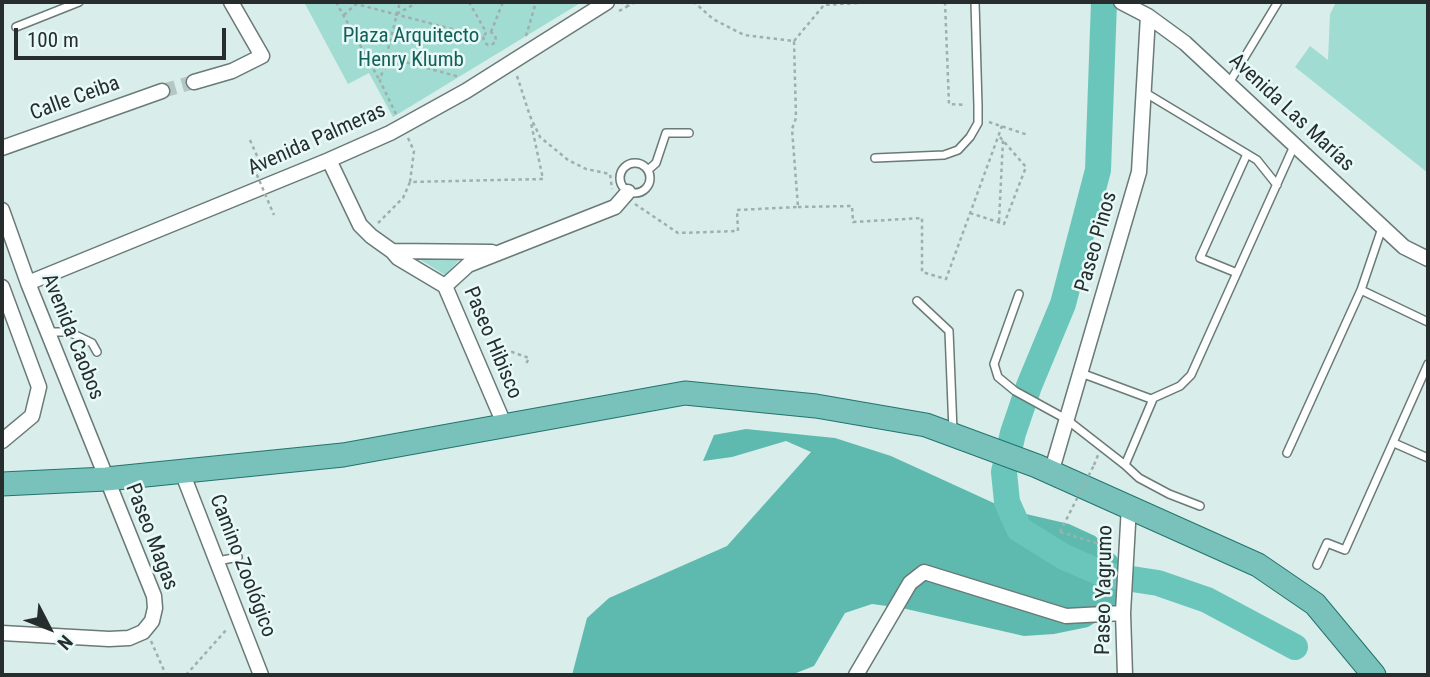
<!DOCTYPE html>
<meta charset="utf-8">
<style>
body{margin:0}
#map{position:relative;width:1430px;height:677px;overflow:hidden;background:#d9edea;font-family:"Roboto Condensed",sans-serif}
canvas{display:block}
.frame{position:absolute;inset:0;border:4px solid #262d2c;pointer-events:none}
.north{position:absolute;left:14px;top:593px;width:70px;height:70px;-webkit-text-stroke:5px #e7faf7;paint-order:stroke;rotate:132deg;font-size:19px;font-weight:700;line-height:28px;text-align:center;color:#262d2c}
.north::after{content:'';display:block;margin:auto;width:24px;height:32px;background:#262d2c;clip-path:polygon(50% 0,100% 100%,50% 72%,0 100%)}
.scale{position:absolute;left:14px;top:28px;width:212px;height:32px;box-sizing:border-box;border:4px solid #262d2c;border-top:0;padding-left:9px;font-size:21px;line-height:24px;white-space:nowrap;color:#262d2c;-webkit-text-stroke:5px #e7faf7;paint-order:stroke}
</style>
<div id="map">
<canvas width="1430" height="677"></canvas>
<div class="frame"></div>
<div class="north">N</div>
<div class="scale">100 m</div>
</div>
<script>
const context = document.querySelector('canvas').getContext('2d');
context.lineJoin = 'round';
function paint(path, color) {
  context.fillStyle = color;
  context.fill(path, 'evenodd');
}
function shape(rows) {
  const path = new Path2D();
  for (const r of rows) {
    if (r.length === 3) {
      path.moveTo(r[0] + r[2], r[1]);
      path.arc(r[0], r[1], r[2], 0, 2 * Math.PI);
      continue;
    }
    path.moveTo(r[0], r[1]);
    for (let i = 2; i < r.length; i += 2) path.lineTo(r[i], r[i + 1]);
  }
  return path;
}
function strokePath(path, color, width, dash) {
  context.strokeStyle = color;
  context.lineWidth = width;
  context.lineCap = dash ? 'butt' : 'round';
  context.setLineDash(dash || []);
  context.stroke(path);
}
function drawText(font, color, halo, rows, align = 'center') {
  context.font = font + ' "Roboto Condensed",sans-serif';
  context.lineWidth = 5;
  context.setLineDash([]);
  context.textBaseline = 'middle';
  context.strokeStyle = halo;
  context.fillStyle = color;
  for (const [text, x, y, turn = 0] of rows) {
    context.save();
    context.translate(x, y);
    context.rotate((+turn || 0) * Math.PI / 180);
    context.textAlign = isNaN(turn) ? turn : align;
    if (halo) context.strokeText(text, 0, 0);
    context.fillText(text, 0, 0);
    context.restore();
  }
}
paint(shape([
 [304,2,582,2,393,117,369,73,348,84],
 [1336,2,1428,2,1428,173,1295,67,1310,46,1328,60,1330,14],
 [461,258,445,275,419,259]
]), '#a1dcd3');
paint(shape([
 [746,429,835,438,891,456,1009,510,1069,524,1095,536,1117,557,1124,584,1114,611,1088,627,1054,634,1024,636,902,608,872,604,845,613,814,666,791,675,572,675,587,618,609,598,727,546,811,452,786,441,732,457,703,461,714,435]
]), '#5ebaaf');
strokePath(shape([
 [1104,2,1098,170,1063,304,1029,386,1013,433,1004,472,1007,502,1019,529,1064,557,1106,575,1158,583,1207,600,1295,647]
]), '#6ac6ba', 26);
strokePath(shape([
 [162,91,194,82]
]), '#b5c7c4', 14, [14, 7]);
const lane = shape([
 [16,27,79,2],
 [1229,83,1278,2],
 [1144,92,1257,160,1277,185],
 [875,158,944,155,958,150,970,137,978,123,978,106,975,2],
 [635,178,15],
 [648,170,656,163,666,133,689,133],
 [1237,273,1200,258,1247,154],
 [1361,290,1428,322],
 [1019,294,994,364,998,377,1015,391,1066,419,1125,465],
 [917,301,949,331,953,431],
 [48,332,69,332,92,343,97,352],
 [1081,373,1151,399,1180,386,1191,375,1294,146],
 [1153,399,1125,465,1139,478,1169,494,1200,506],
 [1394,443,1428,458],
 [1287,453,1361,290,1382,228],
 [218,561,238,557],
 [1317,565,1327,543,1345,550,1428,364]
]);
const street = shape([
 [1121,2,1148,16,1185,43,1404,247,1428,259],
 [194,82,232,71,262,56,231,2],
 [2,148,162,91],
 [329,160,360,225,371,236,392,251,398,258,445,286,505,426],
 [2,210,28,283,154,596,155,608,152,621,143,632,129,638,109,639,2,633],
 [392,251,492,252],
 [28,283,329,160,390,133,466,91,607,2],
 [445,286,468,265,615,207,628,192],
 [2,287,39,387,32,416,2,441],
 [182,472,261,675],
 [1051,473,1139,172,1148,16],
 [856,675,910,583,924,572,1066,616,1123,613],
 [1125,675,1123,613,1129,506]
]);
const primary = shape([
 [2,484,106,479,343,455,685,393,816,406,926,425,1037,466,1258,565,1315,604,1374,675]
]);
strokePath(lane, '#697a77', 10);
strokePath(street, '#697a77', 17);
strokePath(primary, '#22746c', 25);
strokePath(shape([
 [336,2,380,81],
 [356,2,356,4,483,37,484,42,488,45,493,44,496,40,495,35,491,32,486,33,483,37],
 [469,2,486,32],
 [620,2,628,6,636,2],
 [945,2,949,104,966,105],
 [619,11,628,6],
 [397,14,418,2],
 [344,15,356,4],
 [491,32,503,2],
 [526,36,536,2],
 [794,41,824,5,875,2],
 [386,57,460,77],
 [517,76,530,116,540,137,568,160,586,169,610,174,612,189],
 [396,114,380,81,400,2],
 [989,122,1028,135],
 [408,138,414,151,410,182,543,179,531,123],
 [250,140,261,165,254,168],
 [635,204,678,233,738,231,737,210,798,207,792,129,796,118,794,41,744,35,713,19,694,2],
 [798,207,852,206,853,222,922,218,922,272,946,279,1002,126],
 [970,213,1004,224,1026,167,999,136],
 [999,221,1003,140],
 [378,223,403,198,410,182],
 [50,300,56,287],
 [491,358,512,352,529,358,525,366],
 [1094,465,1098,455],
 [1060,532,1113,548],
 [151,641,166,675],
 [186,675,227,629]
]), '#9fafad', 2.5, [3.5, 3.5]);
strokePath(lane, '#fff', 7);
strokePath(street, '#fff', 14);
strokePath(primary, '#79c2bb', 23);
strokePath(shape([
 [254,168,274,215],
 [1060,532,1094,465]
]), '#9fafad', 2.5, [3.5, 3.5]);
drawText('21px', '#156159', '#e7faf7', [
 ["Plaza Arquitecto",411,37],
 ["Henry Klumb",411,61]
]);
drawText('21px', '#262d2c', '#e7faf7', [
 ["Calle Ceiba",75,99,-20],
 ["Avenida Las Marías",1291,113,43],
 ["Avenida Palmeras",317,140,-24],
 ["Paseo Pinos",1097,242,-74],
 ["Avenida Caobos",72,337,68],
 ["Paseo Hibisco",492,343,67],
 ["Paseo Magas",151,537,69],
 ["Camino Zoológico",242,566,69],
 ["Paseo Yagrumo",1105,590,-89]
]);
</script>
